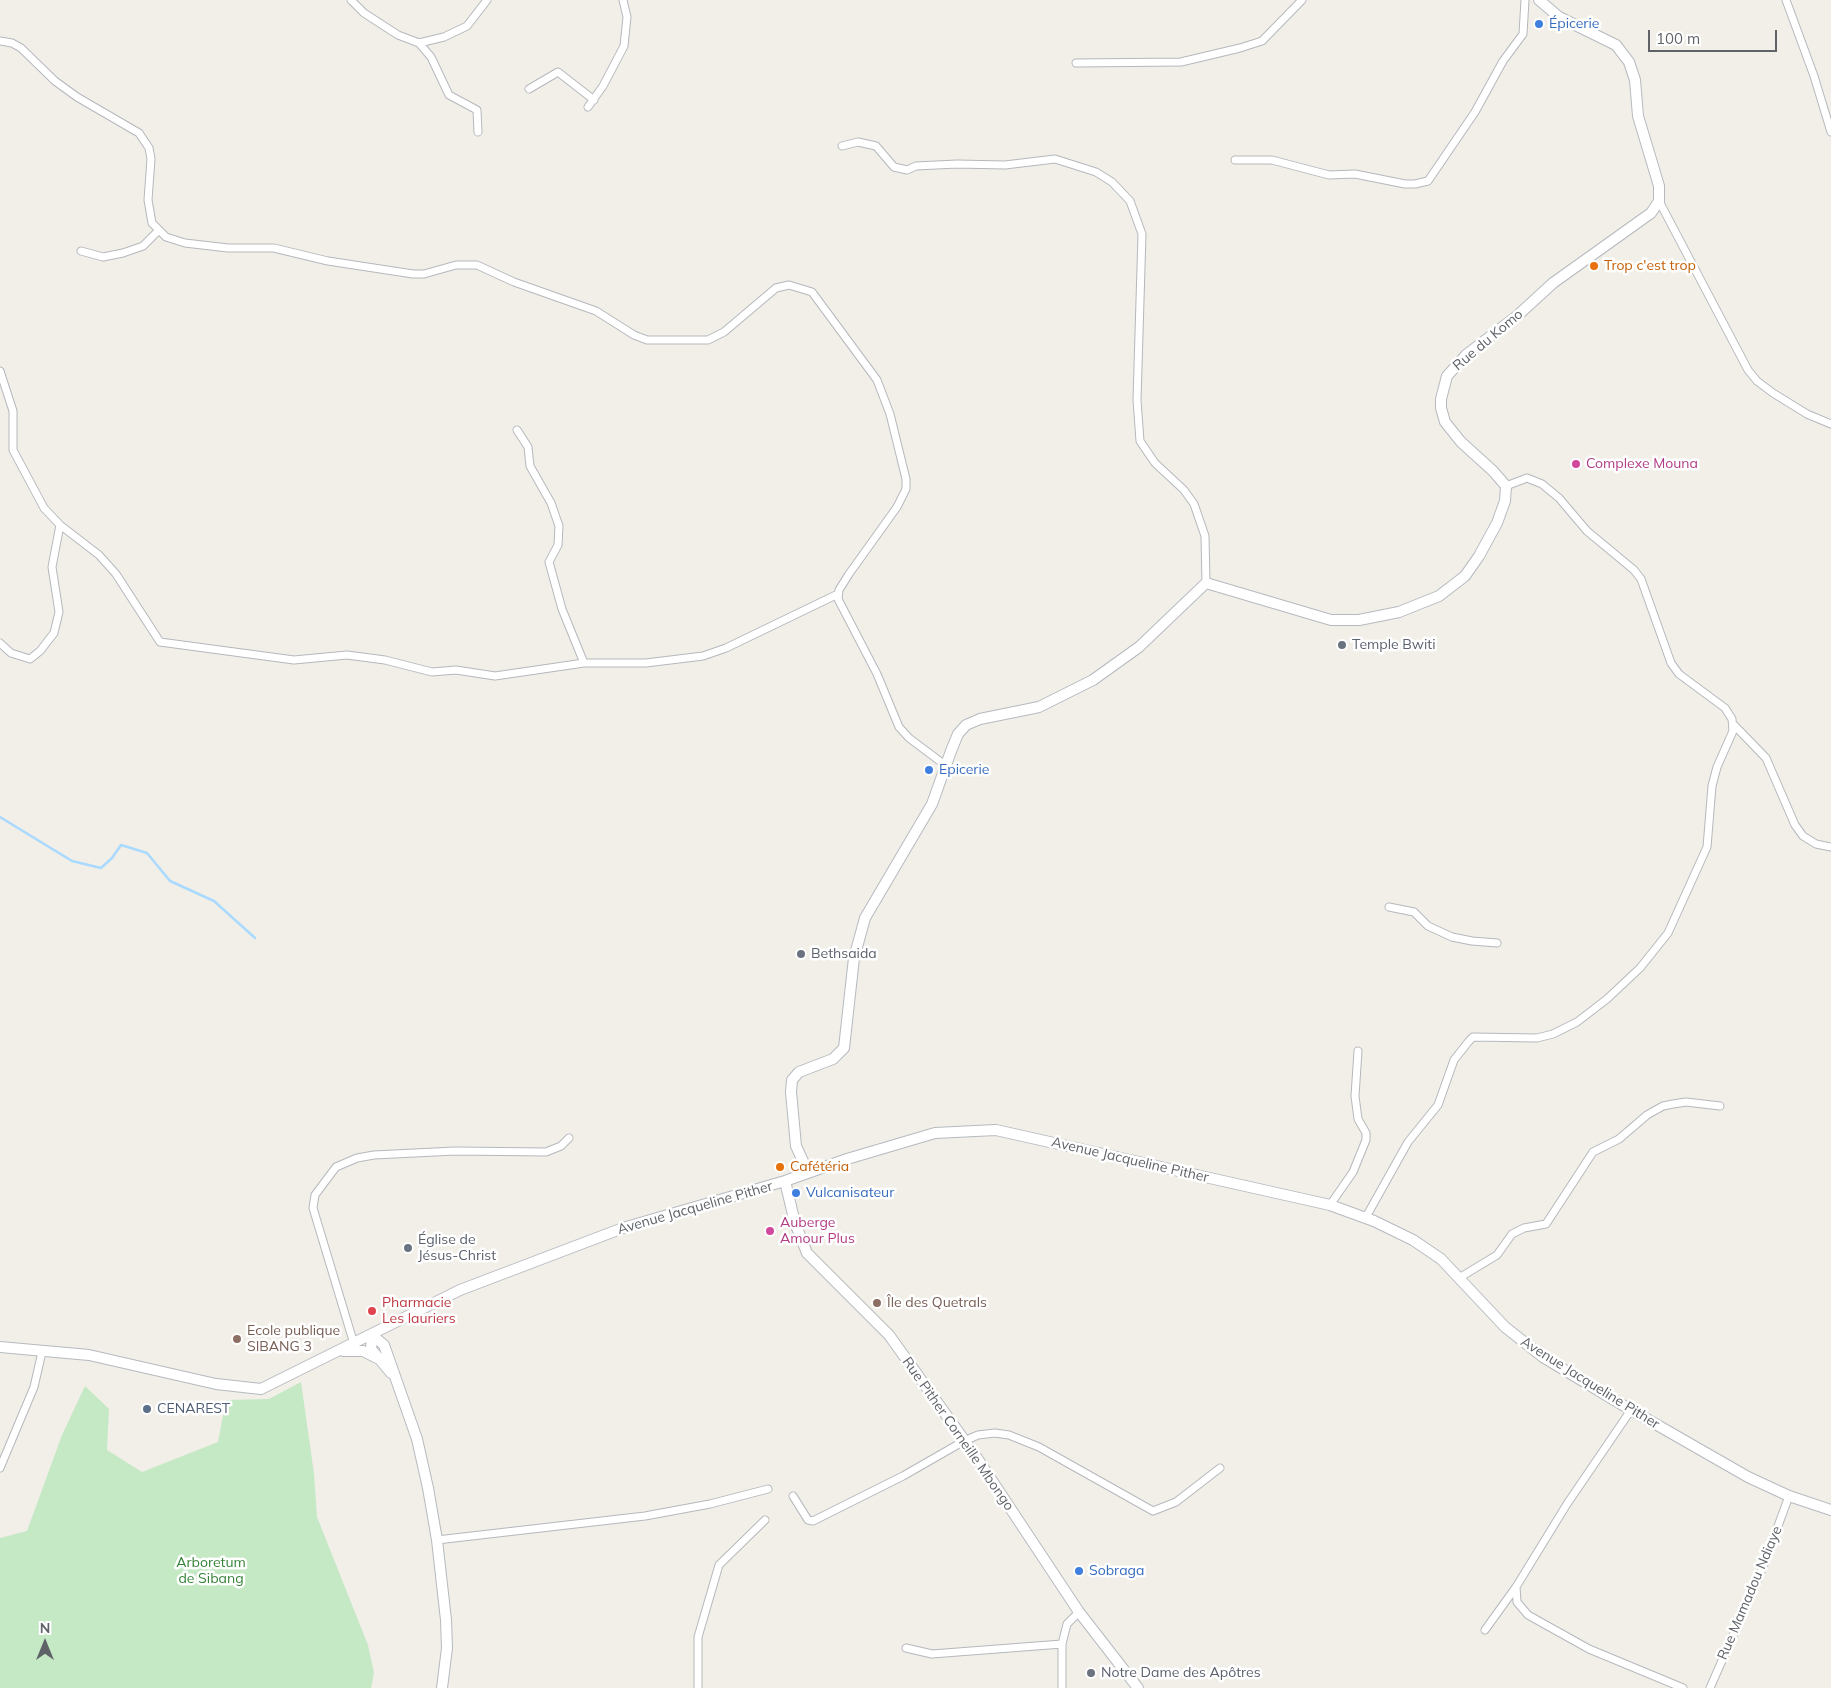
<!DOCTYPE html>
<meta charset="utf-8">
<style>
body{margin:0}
#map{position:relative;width:1831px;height:1688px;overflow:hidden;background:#f1efe8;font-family:Mulish,sans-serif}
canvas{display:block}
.north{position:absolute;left:20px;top:1618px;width:50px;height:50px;-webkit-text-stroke:4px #fff;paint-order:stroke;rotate:0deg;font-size:14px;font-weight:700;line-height:20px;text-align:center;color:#5f6368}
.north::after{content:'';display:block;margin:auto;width:18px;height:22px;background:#5f6368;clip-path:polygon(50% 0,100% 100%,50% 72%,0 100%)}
.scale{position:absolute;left:1648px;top:30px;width:129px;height:22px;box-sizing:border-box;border:2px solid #5f6368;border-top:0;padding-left:6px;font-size:15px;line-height:18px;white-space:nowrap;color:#5f6368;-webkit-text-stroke:4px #fff;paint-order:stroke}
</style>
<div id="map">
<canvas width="1831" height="1688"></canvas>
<div class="north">N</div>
<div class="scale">100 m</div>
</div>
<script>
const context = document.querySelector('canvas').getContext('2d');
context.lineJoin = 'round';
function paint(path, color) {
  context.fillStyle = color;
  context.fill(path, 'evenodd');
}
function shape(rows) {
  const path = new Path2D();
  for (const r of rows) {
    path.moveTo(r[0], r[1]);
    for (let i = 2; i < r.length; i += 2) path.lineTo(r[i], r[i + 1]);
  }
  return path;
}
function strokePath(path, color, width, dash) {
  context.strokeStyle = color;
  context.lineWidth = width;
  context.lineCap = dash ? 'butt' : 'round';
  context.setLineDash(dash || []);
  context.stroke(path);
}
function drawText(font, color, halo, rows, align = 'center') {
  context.font = font + ' Mulish,sans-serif';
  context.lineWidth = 5;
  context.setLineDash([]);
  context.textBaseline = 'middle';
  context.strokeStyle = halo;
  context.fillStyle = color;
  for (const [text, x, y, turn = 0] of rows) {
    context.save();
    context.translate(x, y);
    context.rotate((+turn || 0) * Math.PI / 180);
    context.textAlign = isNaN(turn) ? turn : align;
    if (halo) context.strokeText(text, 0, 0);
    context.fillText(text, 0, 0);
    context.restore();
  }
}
paint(shape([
 [301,1382,314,1474,317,1517,368,1645,374,1673,371,1688,0,1688,0,1538,27,1531,62,1435,85,1386,109,1409,107,1450,142,1472,218,1442,226,1400,269,1399]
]), '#c5e8c5');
strokePath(shape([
 [0,817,72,861,101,868,112,858,121,845,147,853,170,881,214,901,255,938]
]), '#aadaff', 2.5);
const street = shape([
 [351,0,364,13,398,35,419,43,444,37,467,26,487,0],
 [1786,0,1814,76,1831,132],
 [0,41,12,43,21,48,55,81,77,97,139,133,149,148,151,159,148,200,152,223,166,237,185,243,228,248,274,248,328,261,413,274,424,274,456,265,477,265,514,282,596,311,634,335,647,340,708,340,724,332,776,288,789,285,812,292,877,380,890,414,906,479,906,489,897,507,849,574,839,590,838,599,877,674,899,727,909,738,945,765],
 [419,43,431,57,449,95,477,110,478,132],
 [1076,63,1181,62,1240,48,1262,41,1302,0],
 [529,89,558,72,594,100],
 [588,107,603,86,624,46,627,17,623,0],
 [842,146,858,142,876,146,894,167,907,170,916,166,957,164,1005,165,1055,159,1096,172,1112,182,1130,201,1142,234,1137,400,1140,441,1155,463,1184,490,1194,504,1205,536,1206,583],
 [1235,160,1272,160,1329,175,1355,174,1405,184,1415,184,1428,181,1475,112,1503,61,1523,34,1525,0],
 [1659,201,1748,370,1757,381,1773,393,1807,414,1831,424],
 [81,251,103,257,123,253,143,246,158,231],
 [0,371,13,411,13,450,44,508,60,525,99,555,116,574,160,642,294,660,347,655,385,660,432,672,456,670,495,676,584,663,646,663,703,656,726,648,838,594],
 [517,430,528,447,530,466,551,503,559,526,558,545,549,562,562,609,584,663],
 [0,643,11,653,30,659,40,651,54,633,59,612,52,567,60,525],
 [1734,725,1766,758,1795,825,1803,836,1816,844,1831,847],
 [1389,907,1414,912,1428,926,1452,937,1472,941,1497,943],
 [1330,1205,1353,1172,1366,1140,1366,1133,1358,1119,1355,1096,1358,1051],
 [1366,1217,1408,1142,1438,1105,1454,1060,1469,1041,1473,1037,1537,1038,1553,1034,1577,1022,1607,999,1640,968,1668,933,1707,847,1712,786,1717,767,1733,731,1732,719,1725,708,1679,674,1671,663,1641,579,1634,570,1587,531,1559,498,1542,484,1527,478,1506,486],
 [1459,1278,1497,1255,1512,1234,1524,1228,1546,1224,1593,1152,1619,1139,1647,1115,1663,1106,1673,1104,1686,1102,1720,1106],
 [354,1344,313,1208,315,1195,336,1167,357,1158,374,1155,455,1151,546,1152,561,1146,569,1138],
 [0,1468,34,1387,42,1352],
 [793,1496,808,1520,813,1521,903,1476,964,1441,978,1435,995,1433,1009,1435,1039,1447,1153,1511,1176,1502,1220,1468],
 [437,1540,645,1516,710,1504,768,1489],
 [1516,1587,1517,1602,1528,1615,1589,1649,1683,1688],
 [1485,1630,1516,1587,1567,1504,1631,1410],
 [906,1648,932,1654,1062,1644],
 [698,1688,698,1637,719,1565,765,1520],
 [1062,1688,1062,1644,1067,1624,1079,1612],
 [1710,1688,1763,1567,1789,1496]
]);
const secondary = shape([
 [808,1172,796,1146,791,1092,792,1080,799,1072,833,1059,844,1048,854,958,865,918,932,804,951,751,958,734,966,725,980,719,1039,707,1093,680,1139,647,1206,583,1331,620,1359,620,1399,612,1439,596,1465,576,1479,556,1497,523,1505,501,1506,486,1493,471,1461,442,1445,422,1441,408,1441,399,1447,376,1466,355,1517,316,1553,283,1651,213,1659,201,1659,186,1638,116,1635,80,1629,62,1616,45,1559,17,1539,0],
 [785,1181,795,1223,807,1253,889,1335,977,1458,1079,1612,1138,1688],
 [372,1335,384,1345,417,1439,428,1488,437,1540,446,1620,447,1648,442,1688],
 [372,1335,371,1349,391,1373],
 [0,1347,89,1355,216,1384,261,1389,460,1290,623,1228,785,1181,847,1159,935,1133,996,1130,1330,1205,1374,1221,1413,1240,1441,1259,1505,1327,1543,1357,1631,1410,1748,1477,1789,1496,1831,1510],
 [343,1351,363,1351,377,1358]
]);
strokePath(street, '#b5b8bc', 9);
strokePath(secondary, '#b6babf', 12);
strokePath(street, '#fff', 7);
strokePath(secondary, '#fff', 10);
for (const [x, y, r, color] of [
 [1539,24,5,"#3f7fe0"],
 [1594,266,5,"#e8710a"],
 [1576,464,5,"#d1479c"],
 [1342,645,5,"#6b7280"],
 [929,770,5,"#3f7fe0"],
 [801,954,5,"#6b7280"],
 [780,1167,5,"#e8710a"],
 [796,1193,5,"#3f7fe0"],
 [770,1231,5,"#d1479c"],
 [408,1248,5,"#6b7280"],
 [877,1303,5,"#8d6e63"],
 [372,1311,5,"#e0444e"],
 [237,1339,5,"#8d6e63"],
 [147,1409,5,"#5c6f8a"],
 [1079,1571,5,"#3f7fe0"],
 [1091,1673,5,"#6b7280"]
]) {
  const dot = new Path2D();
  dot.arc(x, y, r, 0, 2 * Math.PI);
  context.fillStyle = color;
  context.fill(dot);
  strokePath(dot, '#fff', 2);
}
drawText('14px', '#366cbe', '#fff', [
 ["Épicerie",1549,24],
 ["Epicerie",939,770],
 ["Vulcanisateur",806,1193],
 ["Sobraga",1089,1571]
], 'left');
drawText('14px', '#c56008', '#fff', [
 ["Trop c'est trop",1604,266],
 ["Cafétéria",790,1167]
], 'left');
drawText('14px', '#5f6368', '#fff', [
 ["Rue du Komo",1488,340,-40],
 ["Avenue Jacqueline Pither",1130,1160,13],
 ["Avenue Jacqueline Pither",695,1208,-16],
 ["Avenue Jacqueline Pither",1590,1383,32],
 ["Rue Pither Corneille Mbongo",958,1434,55],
 ["Rue Mamadou Ndiaye",1750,1593,-67]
]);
drawText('14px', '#b23c85', '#fff', [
 ["Complexe Mouna",1586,464],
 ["Auberge",780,1223],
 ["Amour Plus",780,1239]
], 'left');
drawText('14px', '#5b616d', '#fff', [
 ["Temple Bwiti",1352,645],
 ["Bethsaida",811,954],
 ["Église de",418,1240],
 ["Jésus-Christ",418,1256],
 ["Notre Dame des Apôtres",1101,1673]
], 'left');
drawText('14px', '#be3a42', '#fff', [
 ["Pharmacie",382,1303],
 ["Les lauriers",382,1319]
], 'left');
drawText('14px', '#785e54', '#fff', [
 ["Île des Quetrals",887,1303],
 ["Ecole publique",247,1331],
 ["SIBANG 3",247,1347]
], 'left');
drawText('14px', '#4e5e75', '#fff', [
 ["CENAREST",157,1409]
], 'left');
drawText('14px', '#348238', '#fff', [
 ["Arboretum",211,1563],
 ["de Sibang",211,1579]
]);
</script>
